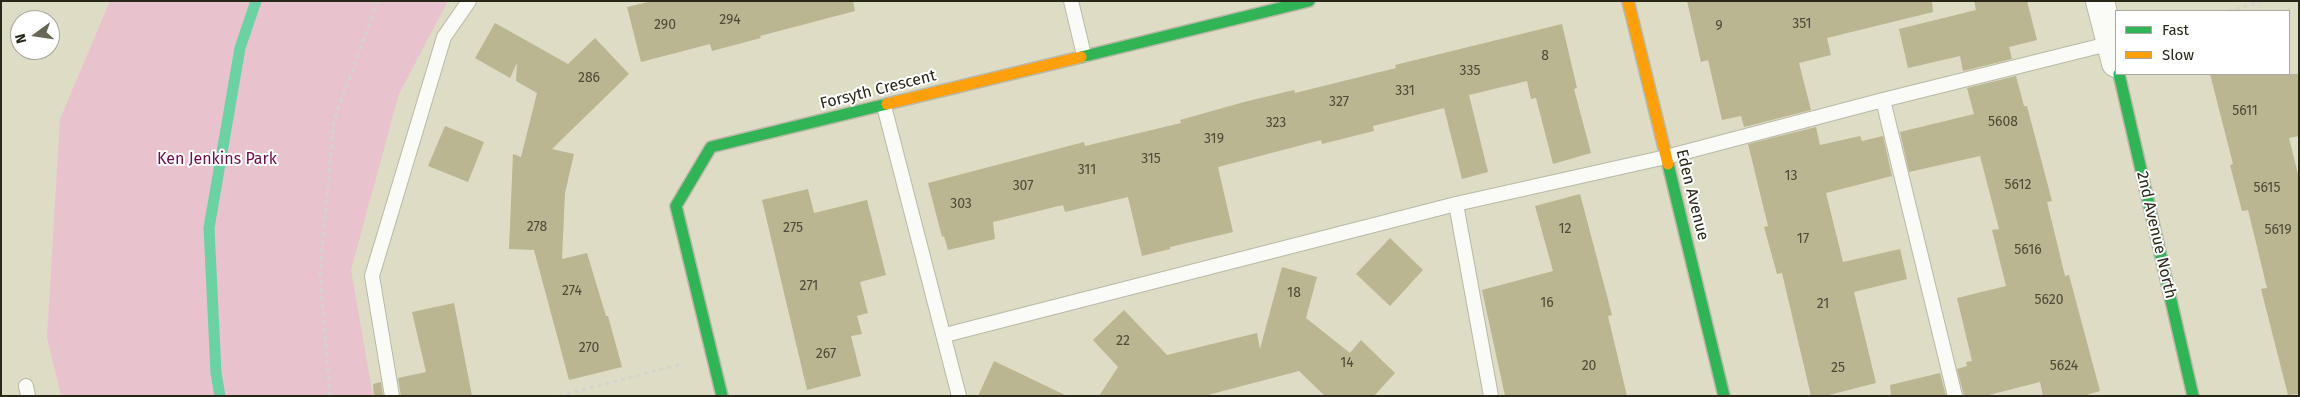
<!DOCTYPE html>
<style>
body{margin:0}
#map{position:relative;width:2300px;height:397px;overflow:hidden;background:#dedcc4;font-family:"Fira Sans",sans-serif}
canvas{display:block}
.frame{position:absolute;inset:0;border:2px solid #292717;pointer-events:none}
.legend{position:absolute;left:2115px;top:10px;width:175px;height:65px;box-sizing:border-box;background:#fff;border:1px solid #a9a9a2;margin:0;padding:6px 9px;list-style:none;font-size:15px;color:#292717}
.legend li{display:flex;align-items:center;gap:10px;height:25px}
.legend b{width:25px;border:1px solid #a9a9a2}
.north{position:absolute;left:10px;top:10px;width:50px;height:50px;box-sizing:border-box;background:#fff;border:1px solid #a9a9a2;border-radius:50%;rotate:256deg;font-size:14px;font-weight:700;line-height:20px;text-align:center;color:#292717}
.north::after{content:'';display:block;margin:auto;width:18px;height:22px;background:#686654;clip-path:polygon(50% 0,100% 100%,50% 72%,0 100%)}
</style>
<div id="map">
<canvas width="2300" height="397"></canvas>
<div class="frame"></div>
<ul class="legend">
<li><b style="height:6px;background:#30b455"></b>Fast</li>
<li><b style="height:6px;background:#ff9f0a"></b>Slow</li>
</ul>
<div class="north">N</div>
</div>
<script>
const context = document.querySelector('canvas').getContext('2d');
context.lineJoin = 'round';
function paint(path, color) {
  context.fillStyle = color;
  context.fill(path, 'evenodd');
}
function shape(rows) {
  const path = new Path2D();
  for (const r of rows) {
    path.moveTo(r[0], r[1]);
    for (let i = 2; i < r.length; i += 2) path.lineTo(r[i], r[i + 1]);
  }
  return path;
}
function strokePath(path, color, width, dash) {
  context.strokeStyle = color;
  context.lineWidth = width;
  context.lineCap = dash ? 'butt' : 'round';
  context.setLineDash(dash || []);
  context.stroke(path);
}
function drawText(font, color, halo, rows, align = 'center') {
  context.font = font + ' "Fira Sans",sans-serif';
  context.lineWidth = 4;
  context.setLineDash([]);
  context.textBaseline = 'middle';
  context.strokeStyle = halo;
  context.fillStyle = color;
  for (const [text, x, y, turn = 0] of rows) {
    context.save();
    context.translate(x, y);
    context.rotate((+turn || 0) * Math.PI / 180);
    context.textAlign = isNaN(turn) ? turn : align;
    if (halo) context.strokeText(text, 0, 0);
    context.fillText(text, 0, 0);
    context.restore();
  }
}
paint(shape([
 [110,1,448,1,399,94,351,270,373,396,61,396,47,338,60,119]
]), '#e8c3ce');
strokePath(shape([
 [220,396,216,373,209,228,240,48,256,1]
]), '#6cd2a3', 11);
paint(shape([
 [652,1,853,1,855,11,760,36,761,38,712,51,710,44,641,62,627,7],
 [1687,1,1932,1,1933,12,1827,38,1831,55,1799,63,1811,110,1744,127,1741,116,1722,120,1708,60,1701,62],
 [1974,1,2027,1,2037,40,2009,47,2012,59,1963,71,1960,56,1908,68,1899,29,1976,10],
 [495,23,568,64,595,38,629,74,552,149,574,154,565,193,562,259,587,253,606,316,608,316,622,367,569,380,534,250,509,249,513,154,521,157,537,93,516,81,517,63,510,78,475,58],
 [1562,24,1577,88,1574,89,1591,153,1553,164,1536,98,1531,99,1527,81,1469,95,1488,172,1462,179,1444,108,1373,126,1374,131,1322,144,1321,140,1218,167,1233,232,1170,247,1170,249,1142,256,1128,197,1065,212,1063,205,993,222,995,239,948,250,944,236,942,237,928,183,1084,142,1085,146,1181,123,1180,120,1244,102,1294,90,1295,93,1396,68,1395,65],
 [2210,74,2299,74,2299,136,2289,138,2299,178,2299,394,2288,395,2261,289,2267,288,2248,210,2242,211,2230,165,2233,164],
 [2016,76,2024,106,2027,106,2052,201,2047,202,2065,276,2069,275,2100,391,2083,396,2043,396,2040,382,1985,396,1964,396,1957,369,1967,366,1966,362,1972,361,1957,298,2006,286,1992,230,1999,229,1980,156,1909,172,1900,132,1974,114,1967,88],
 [445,126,484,142,468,182,428,166],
 [1816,127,1820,145,1860,136,1862,141,1883,136,1892,176,1826,193,1843,262,1900,249,1907,279,1854,292,1876,383,1825,396,1811,396,1782,273,1777,274,1764,227,1768,226,1748,144],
 [808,189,814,213,867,200,886,275,860,282,868,313,857,316,862,334,851,336,861,376,807,390,762,200],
 [1580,194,1612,315,1608,316,1627,396,1505,396,1482,290,1553,271,1535,206],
 [1390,238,1423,270,1390,306,1356,274],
 [1282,267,1317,277,1306,318,1350,353,1361,340,1395,373,1374,396,1325,396,1299,371,1204,396,1099,396,1118,367,1093,340,1124,310,1167,355,1257,333,1260,349],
 [454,303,472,396,401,396,398,378,426,372,412,312],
 [994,361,1067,396,978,396],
 [1940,373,1946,396,1891,396,1890,385],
 [381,382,383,396,374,396,373,384]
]), '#b9b691');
const lane = shape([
 [1071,1,1084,55],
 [1883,100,1955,396],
 [884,106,959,396],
 [1456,204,1491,396],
 [945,335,1456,204,1666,157,1883,100,2112,43],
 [26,386,28,396],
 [392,396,372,276,444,37,469,1]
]);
const street = shape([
 [2100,1,2116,63]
]);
const fast = shape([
 [1081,57,1309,1],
 [2119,74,2193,396],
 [1668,164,1724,396],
 [722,396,676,206,711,147,887,104]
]);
const slow = shape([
 [1628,1,1668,164],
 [887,104,1081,57]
]);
strokePath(lane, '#bab8a6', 16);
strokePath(street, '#bab8a6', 30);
strokePath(fast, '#bab8a6', 14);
strokePath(slow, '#bab8a6', 14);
strokePath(shape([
 [2228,11,2265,1],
 [330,396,320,273,334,120,378,1],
 [559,396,682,364]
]), '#d4d4cc', 3, [4, 4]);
strokePath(lane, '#fafaf6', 14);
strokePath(street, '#fafaf6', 28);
strokePath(fast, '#30b455', 11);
strokePath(slow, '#ff9f0a', 11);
drawText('14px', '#4d4b36', null, [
 ["294",730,20],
 ["351",1802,24],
 ["290",665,25],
 ["9",1719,26],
 ["8",1545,56],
 ["335",1470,71],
 ["286",589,78],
 ["331",1405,91],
 ["327",1339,102],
 ["5611",2245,111],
 ["5608",2003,122],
 ["323",1276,123],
 ["319",1214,139],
 ["315",1151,159],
 ["311",1087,170],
 ["13",1791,176],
 ["5612",2018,185],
 ["307",1023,186],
 ["5615",2267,188],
 ["303",961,204],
 ["278",537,227],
 ["275",793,228],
 ["12",1565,229],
 ["5619",2278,230],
 ["17",1803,239],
 ["5616",2028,250],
 ["271",809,286],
 ["274",572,291],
 ["18",1294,293],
 ["5620",2049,300],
 ["16",1547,303],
 ["21",1823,304],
 ["22",1123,341],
 ["270",589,348],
 ["267",826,354],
 ["14",1347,363],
 ["20",1589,366],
 ["5624",2064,366],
 ["25",1838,368]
]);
drawText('16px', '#292717', '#fff', [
 ["Forsyth Crescent",878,90,-14],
 ["Eden Avenue",1692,195,76],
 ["2nd Avenue North",2156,235,77]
]);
drawText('16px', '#6b0d51', '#fff', [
 ["Ken Jenkins Park",217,160]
]);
</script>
